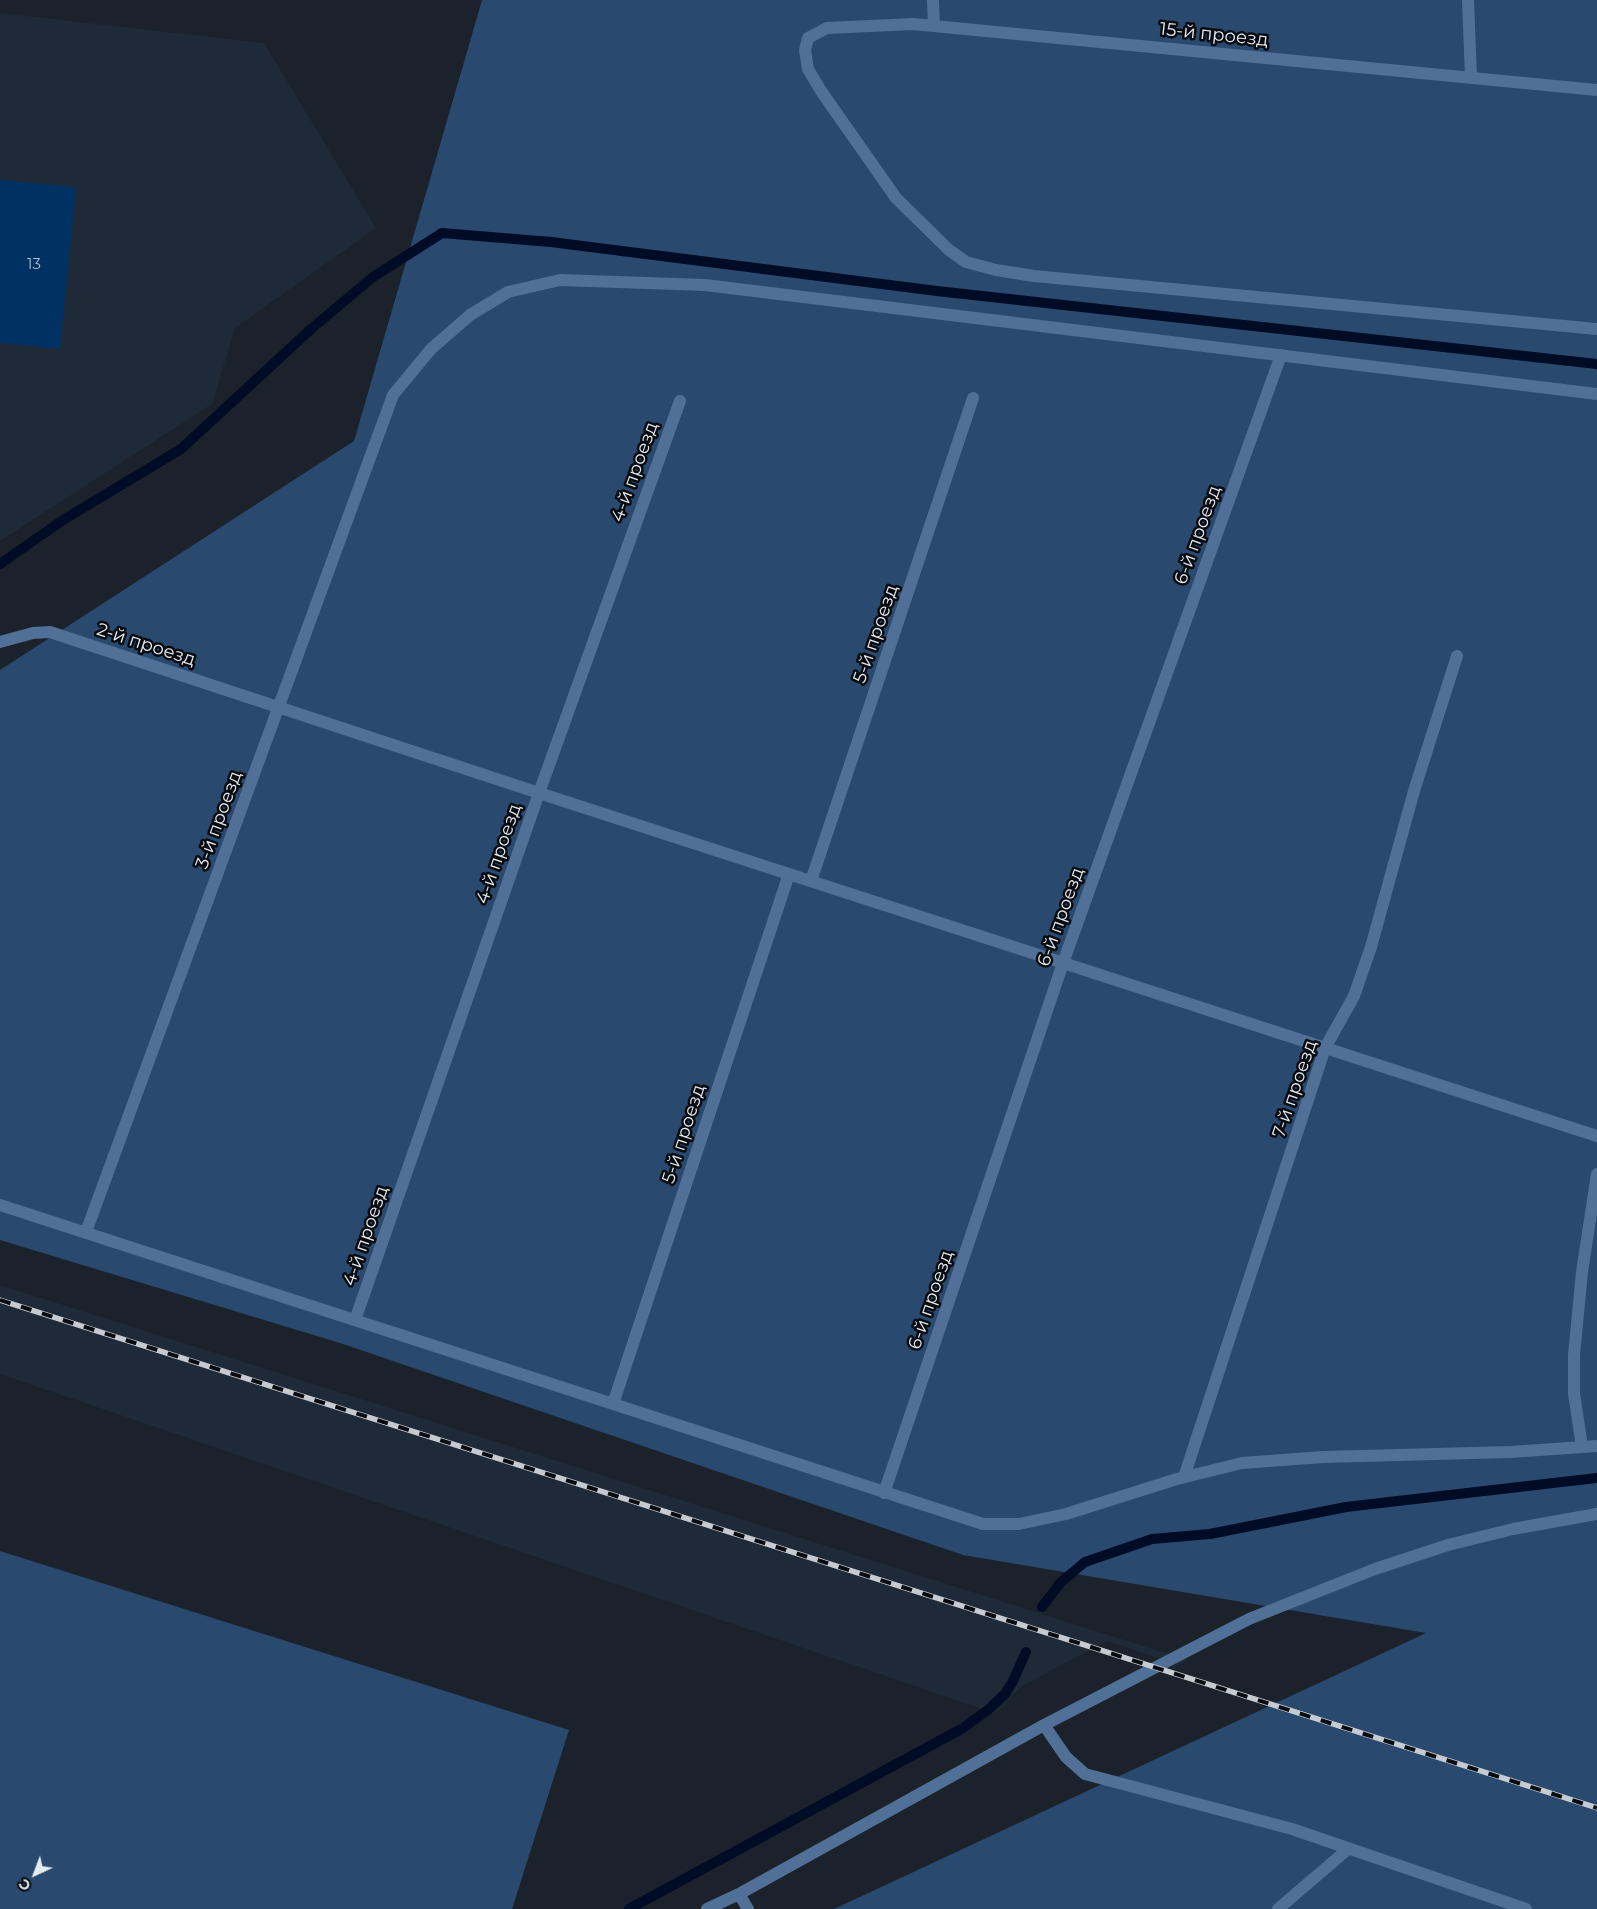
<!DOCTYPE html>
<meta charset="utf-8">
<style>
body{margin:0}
#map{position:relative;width:1597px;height:1909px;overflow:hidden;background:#1b222b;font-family:Montserrat,sans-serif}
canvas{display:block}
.north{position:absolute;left:10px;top:1849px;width:50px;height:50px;-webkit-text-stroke:4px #080b0f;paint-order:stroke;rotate:223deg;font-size:14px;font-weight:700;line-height:20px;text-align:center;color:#e6ebf1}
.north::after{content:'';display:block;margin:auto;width:18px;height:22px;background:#e6ebf1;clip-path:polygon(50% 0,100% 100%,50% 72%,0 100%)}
</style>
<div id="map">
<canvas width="1597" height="1909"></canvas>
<div class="north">С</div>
</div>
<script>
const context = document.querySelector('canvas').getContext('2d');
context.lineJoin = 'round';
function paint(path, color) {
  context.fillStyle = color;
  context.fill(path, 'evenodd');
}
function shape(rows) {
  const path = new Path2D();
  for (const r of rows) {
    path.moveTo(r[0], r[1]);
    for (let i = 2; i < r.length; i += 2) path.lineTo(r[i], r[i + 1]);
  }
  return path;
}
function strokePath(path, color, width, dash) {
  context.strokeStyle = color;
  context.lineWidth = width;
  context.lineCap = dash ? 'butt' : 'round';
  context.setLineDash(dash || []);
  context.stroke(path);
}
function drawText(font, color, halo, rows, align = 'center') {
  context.font = font + ' Montserrat,sans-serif';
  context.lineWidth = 5;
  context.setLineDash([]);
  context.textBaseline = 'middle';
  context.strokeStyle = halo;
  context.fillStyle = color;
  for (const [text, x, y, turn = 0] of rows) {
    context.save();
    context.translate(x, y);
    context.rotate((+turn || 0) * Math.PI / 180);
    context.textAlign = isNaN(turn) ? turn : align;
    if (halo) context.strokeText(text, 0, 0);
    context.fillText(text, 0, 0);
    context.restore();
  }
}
paint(shape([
 [0,13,264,43,376,228,235,328,212,404,0,541],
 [0,1285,1175,1656,1189,1660,1171,1670,1174,1663,1107,1641,1022,1686,994,1713,0,1374]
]), '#1e2a38');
paint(shape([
 [482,0,1597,0,1597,1909,834,1909,1426,1633,963,1555,340,1343,0,1240,0,670,354,441],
 [0,1551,569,1730,512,1909,0,1909]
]), '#29496e');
strokePath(shape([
 [0,564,63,520,181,449,311,329,373,277,442,233,551,242,937,291,1597,364],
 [1042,1607,1061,1582,1085,1562,1152,1539,1210,1534,1346,1507,1597,1478],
 [629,1909,963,1728,989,1709,1005,1694,1012,1683,1026,1652]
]), '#000b25', 10);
paint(shape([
 [0,180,76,187,60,349,0,343]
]), '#003163');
strokePath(shape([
 [933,0,934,26],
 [1468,0,1471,78],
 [1597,90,913,24,827,28,808,38,805,50,808,69,821,91,896,198,949,250,966,262,996,270,1034,276,1597,329],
 [0,642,33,633,50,632,539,793,1597,1136],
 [811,881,973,398],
 [0,1205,983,1524,1019,1524,1066,1514,1177,1479,1242,1463,1323,1457,1511,1452,1597,1446],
 [86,1232,393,395,431,349,470,315,508,292,560,280,705,285,1597,394],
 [355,1320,539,793,680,401],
 [613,1404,789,874],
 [1582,1447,1574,1393,1574,1355,1582,1272,1597,1174],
 [1184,1477,1325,1048,1354,996,1371,947,1414,791,1457,656],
 [884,1493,1063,963,1281,355],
 [1044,1725,1066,1757,1085,1774,1292,1829,1526,1909],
 [739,1894,748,1909],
 [707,1909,739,1894,1044,1725,1249,1619,1375,1569,1448,1545,1513,1529,1597,1514],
 [1278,1909,1348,1849]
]), '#507097', 12);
const rail = shape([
 [0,1300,1597,1808]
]);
strokePath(rail, '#c6cbd2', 5.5);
strokePath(rail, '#080b0f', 4, [11]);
drawText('15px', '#acbcce', null, [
 ["13",34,265]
]);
drawText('18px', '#e6ebf1', '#080b0f', [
 ["15-й проезд",1214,35,6],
 ["4-й проезд",635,472,-70],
 ["6-й проезд",1198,535,-70],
 ["5-й проезд",876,634,-71],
 ["2-й проезд",146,645,18],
 ["3-й проезд",219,820,-70],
 ["4-й проезд",499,854,-71],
 ["6-й проезд",1061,917,-70],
 ["7-й проезд",1295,1089,-71],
 ["5-й проезд",684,1134,-72],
 ["4-й проезд",366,1236,-71],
 ["6-й проезд",931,1300,-71]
]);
</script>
